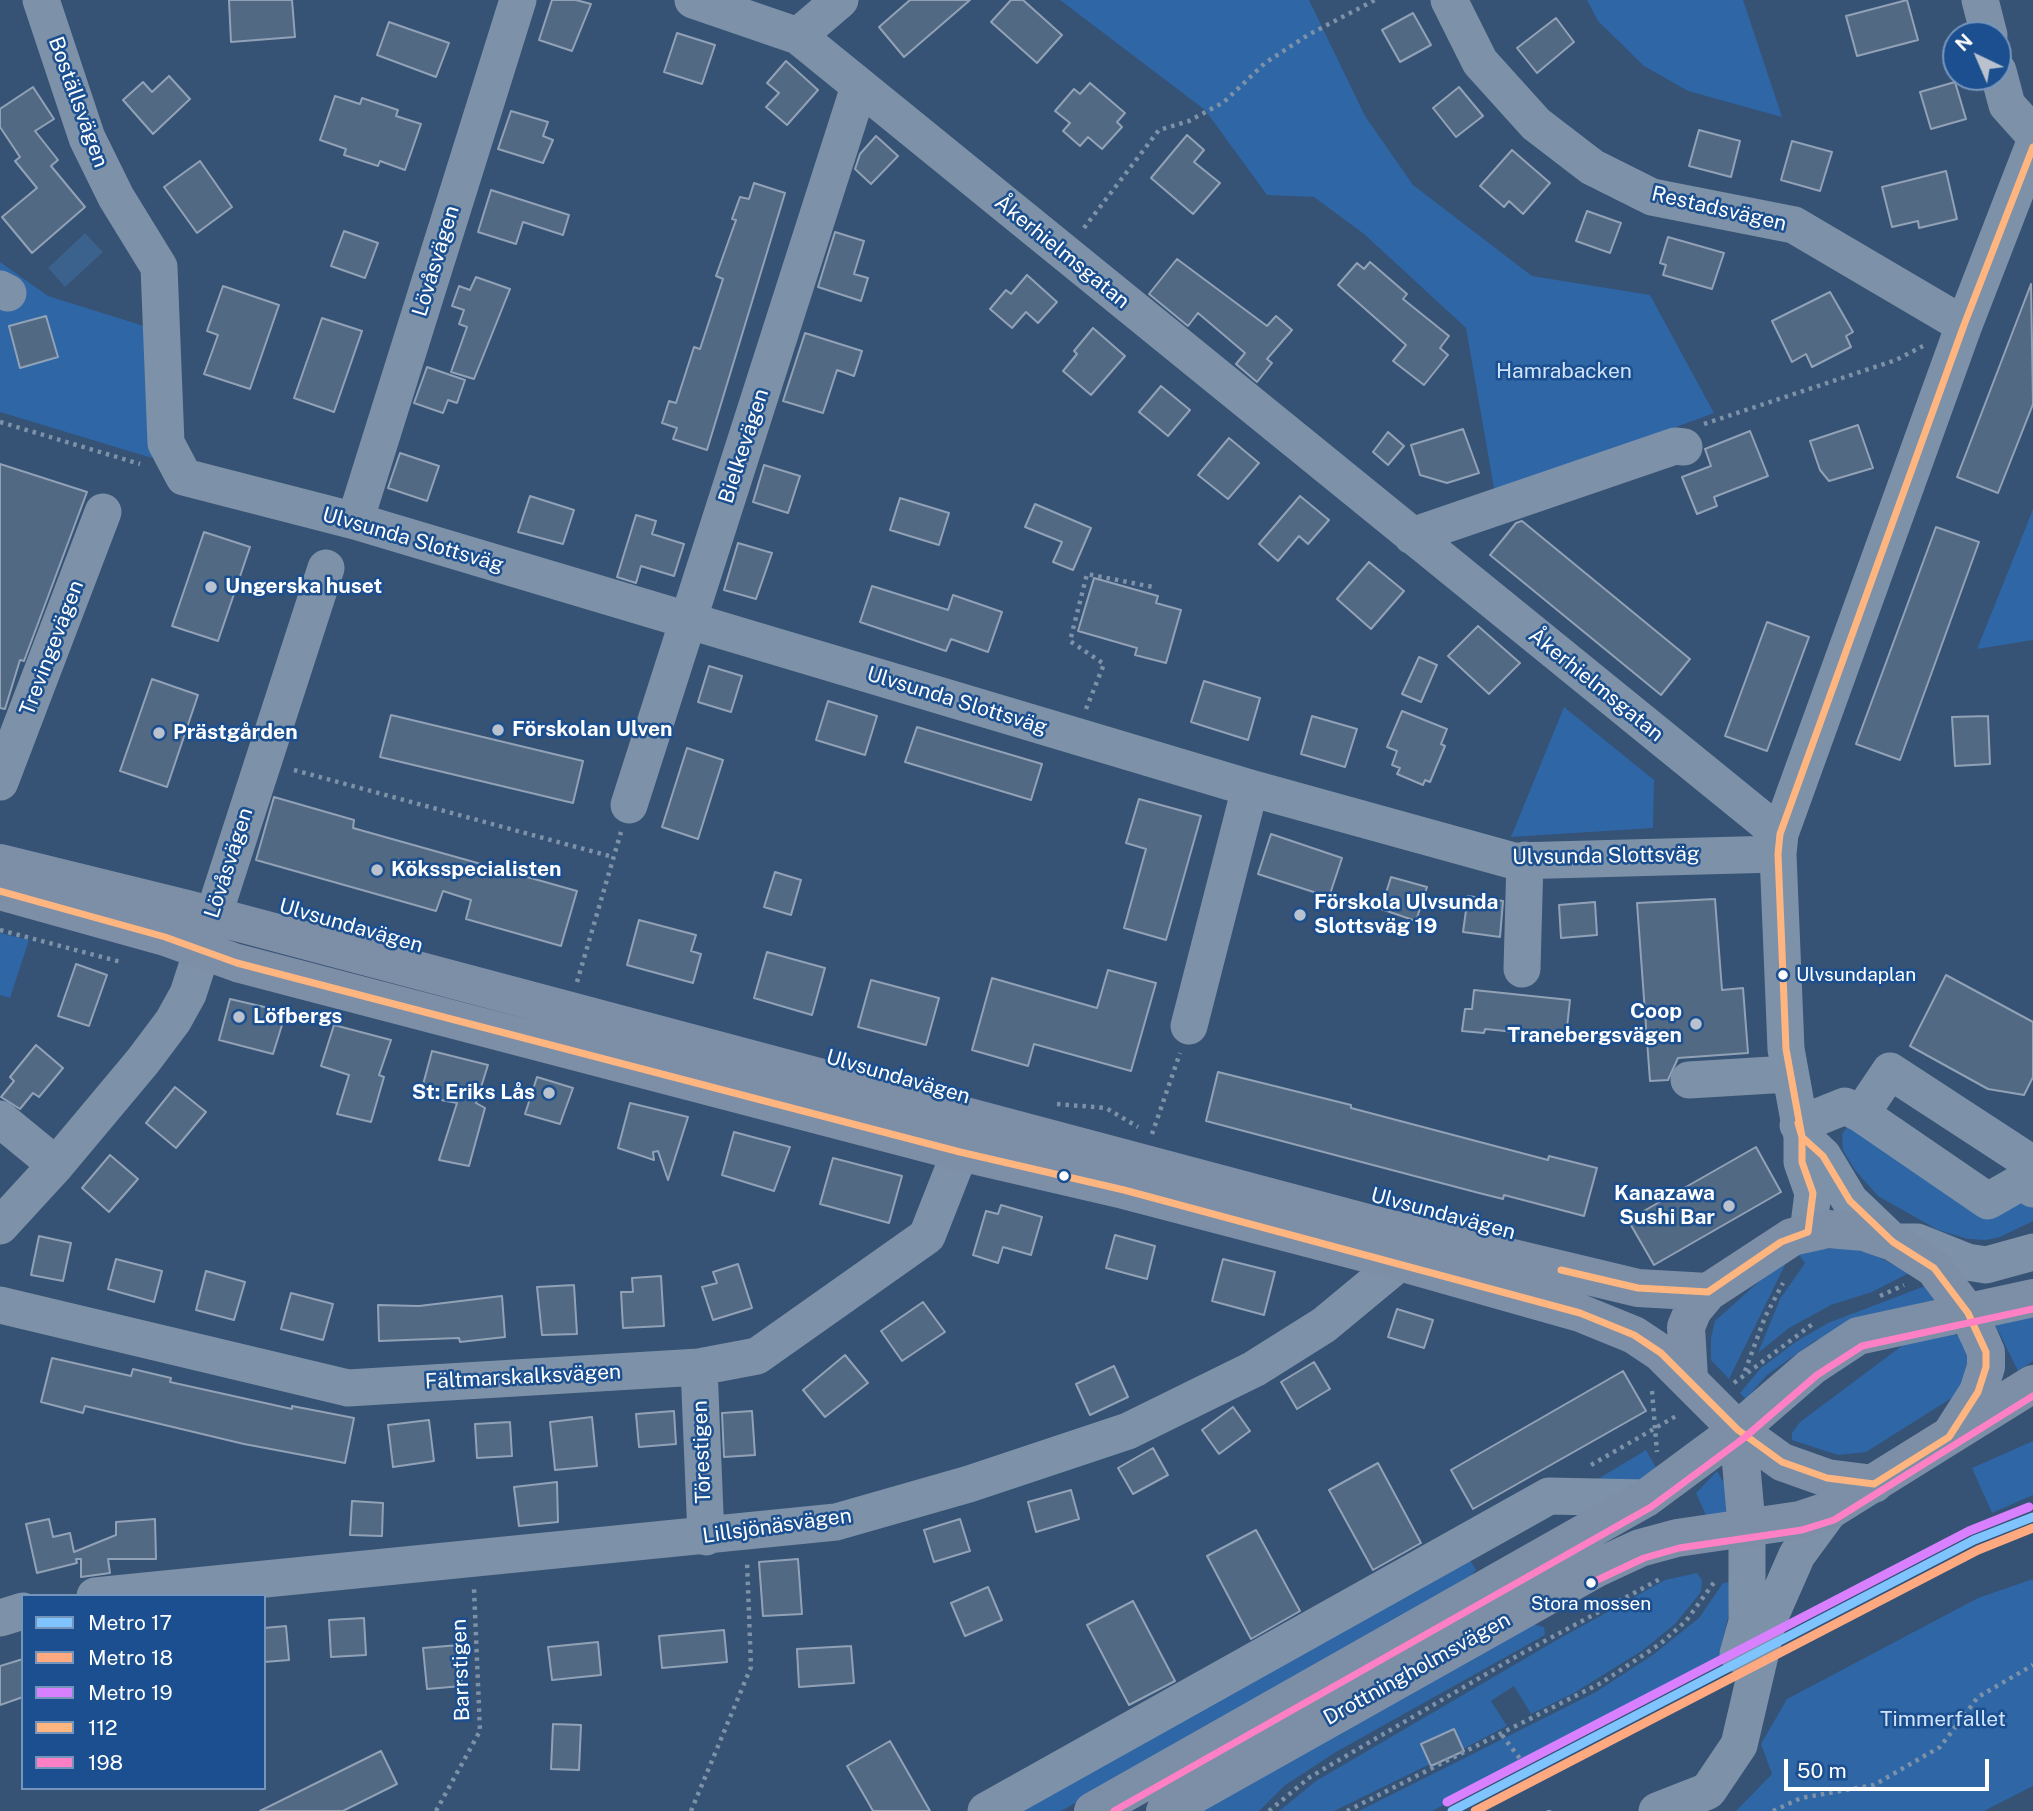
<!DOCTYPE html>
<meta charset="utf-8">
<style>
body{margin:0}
#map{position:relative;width:2033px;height:1811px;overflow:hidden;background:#365274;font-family:"Public Sans",sans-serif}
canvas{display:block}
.legend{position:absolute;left:21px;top:1594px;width:245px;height:196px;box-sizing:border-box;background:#1b4f8f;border:2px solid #7695bc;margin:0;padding:9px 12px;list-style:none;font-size:21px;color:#fff}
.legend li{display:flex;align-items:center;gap:14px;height:35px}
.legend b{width:35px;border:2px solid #7695bc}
.north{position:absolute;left:1942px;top:21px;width:70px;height:70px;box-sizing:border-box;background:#1b4f8f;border:2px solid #7695bc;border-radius:50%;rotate:316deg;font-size:19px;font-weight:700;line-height:28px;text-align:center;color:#fff}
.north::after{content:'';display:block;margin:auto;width:24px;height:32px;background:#b9c2ce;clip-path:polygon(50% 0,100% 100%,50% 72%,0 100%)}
.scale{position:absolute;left:1784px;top:1759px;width:205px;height:32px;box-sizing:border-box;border:4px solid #fff;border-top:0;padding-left:9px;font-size:21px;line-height:24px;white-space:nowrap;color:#fff;-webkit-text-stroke:5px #1b4f8f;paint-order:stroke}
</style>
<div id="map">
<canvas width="2033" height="1811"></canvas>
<ul class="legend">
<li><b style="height:9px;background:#80c4ff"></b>Metro 17</li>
<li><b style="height:9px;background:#ffa980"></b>Metro 18</li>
<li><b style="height:9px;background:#d880ff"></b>Metro 19</li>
<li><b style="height:9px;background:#ffb580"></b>112</li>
<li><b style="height:9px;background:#ff80c5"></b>198</li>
</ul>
<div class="north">N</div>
<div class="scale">50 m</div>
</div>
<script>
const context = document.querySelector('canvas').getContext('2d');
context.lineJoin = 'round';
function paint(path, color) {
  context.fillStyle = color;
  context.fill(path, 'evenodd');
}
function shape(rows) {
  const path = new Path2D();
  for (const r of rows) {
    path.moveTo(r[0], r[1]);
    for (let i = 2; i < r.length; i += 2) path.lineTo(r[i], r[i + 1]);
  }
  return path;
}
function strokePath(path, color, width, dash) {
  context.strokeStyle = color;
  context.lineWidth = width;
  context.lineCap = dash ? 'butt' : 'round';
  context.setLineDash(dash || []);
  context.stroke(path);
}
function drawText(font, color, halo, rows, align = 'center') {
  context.font = font + ' "Public Sans",sans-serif';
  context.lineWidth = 5;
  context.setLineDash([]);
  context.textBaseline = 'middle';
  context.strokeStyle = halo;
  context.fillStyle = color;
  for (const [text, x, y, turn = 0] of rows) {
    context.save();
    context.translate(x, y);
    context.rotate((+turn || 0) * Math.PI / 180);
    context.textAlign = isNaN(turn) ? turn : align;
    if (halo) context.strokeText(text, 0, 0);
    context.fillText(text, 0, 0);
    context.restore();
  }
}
paint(shape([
 [1060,0,1309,0,1365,116,1413,185,1532,276,1650,295,1714,413,1495,494,1466,328,1364,234,1314,197,1267,195,1205,110],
 [1587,0,1743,0,1782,117,1688,91,1644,66,1598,21],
 [0,262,48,296,147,327,152,458,0,412],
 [2033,509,2033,640,1977,649,2026,527],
 [1564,707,1654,780,1653,828,1511,837],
 [0,933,29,940,10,998,0,995],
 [1848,1126,2029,1198,2033,1206,2033,1221,2000,1237,1986,1240,1968,1239,1938,1230,1878,1196,1855,1170,1843,1150,1842,1134],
 [1842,1248,1871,1253,1909,1273,1872,1292,1831,1305,1789,1328,1758,1353,1780,1299,1805,1263,1799,1255,1818,1249],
 [1782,1261,1785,1265,1729,1379,1711,1360,1711,1338,1715,1321],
 [1925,1286,1943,1302,1816,1340,1767,1375,1746,1399,1740,1393,1761,1368,1797,1341,1828,1323],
 [2033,1315,2033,1361,2018,1371,1995,1324],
 [1953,1333,1971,1345,1963,1391,1866,1452,1838,1455,1792,1440,1792,1433,1800,1422,1907,1342],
 [2033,1441,2033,1495,1992,1513,1972,1468],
 [1646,1450,1661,1476,1573,1494],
 [1717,1471,1729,1491,1738,1518,1709,1522,1696,1493],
 [1470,1560,1476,1570,1462,1586,1061,1811,1021,1811],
 [1697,1573,1702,1580,1701,1592,1675,1624,1643,1650,1574,1693,1531,1714,1514,1686,1491,1701,1507,1726,1463,1749,1454,1729,1421,1744,1430,1764,1334,1811,1279,1811,1316,1781,1555,1641,1665,1580],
 [2033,1579,2033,1786,1984,1811,1736,1811,1772,1774,1761,1744,1787,1699,1978,1598],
 [1730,1582,1728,1618,1717,1665,1432,1811,1359,1811,1596,1692,1654,1654,1699,1618,1723,1583],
 [1532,1624,1544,1627,1545,1635,1336,1752,1284,1786,1259,1811,1197,1811]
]), '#2f66a5');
paint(shape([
 [85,233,103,252,65,287,48,268]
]), '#3b618d');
const building = shape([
 [229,0,292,0,295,37,231,42,229,0],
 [552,0,576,0,591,4,572,51,539,40,552,0],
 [910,0,970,0,904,57,879,27,910,0],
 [1011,0,1023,0,1062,35,1037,63,991,22,1011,0],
 [1907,0,1918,40,1857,56,1846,16,1907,0],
 [1413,13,1431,45,1400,62,1382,30,1413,13],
 [1556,18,1574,42,1537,73,1517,48,1556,18],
 [389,22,449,43,436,77,377,55,389,22],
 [677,33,715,45,702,84,664,72,677,33],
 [786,61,818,90,787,125,766,107,779,93,767,83,786,61],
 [169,76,190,99,153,134,123,100,143,82,152,92,169,76],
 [1955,82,1966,119,1931,129,1920,92,1955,82],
 [1090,83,1125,113,1117,122,1122,127,1102,149,1088,137,1080,146,1063,131,1070,123,1055,111,1074,89,1080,94,1090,83],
 [33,87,54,119,35,131,58,160,51,166,85,207,32,253,2,217,37,188,15,161,20,157,0,127,0,109,33,87],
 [1459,87,1483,116,1456,137,1433,108,1459,87],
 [335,96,360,104,362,98,398,110,396,116,421,124,405,170,380,161,378,166,344,155,346,149,320,140,335,96],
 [511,111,548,122,543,136,553,140,543,163,498,149,511,111],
 [1699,130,1740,141,1731,177,1689,166,1699,130],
 [1187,135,1204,150,1194,162,1220,183,1193,214,1151,178,1187,135],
 [876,136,898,156,871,184,855,169,860,154,876,136],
 [1792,141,1832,152,1820,191,1781,180,1792,141],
 [1512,150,1550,183,1523,214,1509,201,1504,207,1480,186,1512,150],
 [200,161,232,207,197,233,164,187,200,161],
 [1946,171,1957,219,1919,228,1918,221,1892,227,1882,187,1946,171],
 [754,183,785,193,707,450,673,439,677,428,662,423,669,401,676,403,694,347,700,349,723,279,716,276,736,220,732,219,740,197,749,199,754,183],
 [491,190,569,215,563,235,523,222,516,244,478,232,491,190],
 [1587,211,1621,223,1610,253,1576,241,1587,211],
 [344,231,378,243,365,278,331,266,344,231],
 [835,232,864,241,854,274,868,278,861,301,818,287,835,232],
 [1668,237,1724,253,1712,289,1663,275,1666,265,1660,263,1668,237],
 [1177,259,1267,326,1276,316,1292,330,1267,359,1272,363,1257,382,1236,364,1245,353,1198,313,1188,326,1149,294,1177,259],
 [1370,262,1407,294,1403,299,1449,336,1440,348,1448,355,1424,385,1393,361,1406,345,1338,285,1357,263,1364,269,1370,262],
 [1027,275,1057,302,1038,323,1026,312,1012,328,990,309,1006,290,1011,294,1027,275],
 [476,277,510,289,474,379,451,372,467,327,459,324,464,310,452,306,459,286,470,290,476,277],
 [2031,284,2033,404,1998,493,1957,477,2031,284],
 [223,286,279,305,250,389,204,374,218,335,207,331,223,286],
 [1830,292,1853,332,1846,336,1851,347,1812,367,1806,354,1792,362,1772,321,1830,292],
 [46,316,58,357,20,368,9,326,46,316],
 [322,318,362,331,334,412,294,398,322,318],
 [1093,328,1125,356,1091,395,1063,371,1077,354,1074,351,1093,328],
 [805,333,862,351,854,376,837,370,823,413,783,401,805,333],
 [427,367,465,380,457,403,448,400,443,413,414,403,427,367],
 [1161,386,1190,410,1168,436,1139,412,1161,386],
 [1858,425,1873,468,1829,481,1820,470,1810,441,1858,425],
 [1463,429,1479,473,1447,483,1420,475,1411,445,1463,429],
 [1750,431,1768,476,1714,497,1717,506,1697,514,1682,477,1711,466,1705,449,1750,431],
 [1388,432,1404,446,1388,465,1373,452,1388,432],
 [1229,438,1259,463,1228,499,1198,475,1229,438],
 [400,453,439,466,427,501,388,488,400,453],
 [0,464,87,492,24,661,20,660,5,709,0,708,0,464],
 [764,465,800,476,788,513,753,502,764,465],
 [530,496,574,510,563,544,518,532,530,496],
 [1300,496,1329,520,1308,544,1299,536,1278,561,1259,544,1300,496],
 [900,498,949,513,939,545,890,530,900,498],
 [1035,504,1091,528,1073,570,1053,562,1062,542,1025,527,1035,504],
 [636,515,656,521,652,534,684,544,674,576,641,566,636,583,617,577,636,515],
 [1522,521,1690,659,1661,695,1490,555,1516,523,1522,521],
 [1936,527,1979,542,1900,760,1856,744,1936,527],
 [204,532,250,547,218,641,172,626,204,532],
 [738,543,772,553,756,599,724,590,738,543],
 [1369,562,1404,591,1371,629,1337,599,1369,562],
 [1094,578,1158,596,1156,603,1181,610,1166,663,1135,655,1137,648,1078,631,1094,578],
 [872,586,948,610,953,595,1002,612,988,652,951,639,946,651,860,622,872,586],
 [1767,622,1809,637,1767,751,1725,736,1767,622],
 [1478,626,1520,663,1489,694,1448,656,1478,626],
 [1419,657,1437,665,1421,702,1402,694,1419,657],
 [709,666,742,676,731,712,698,702,709,666],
 [152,679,198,695,167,787,120,771,152,679],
 [1204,681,1260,698,1248,740,1191,722,1204,681],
 [828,701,877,716,865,755,816,740,828,701],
 [1402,711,1447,729,1441,744,1445,746,1430,782,1425,780,1423,785,1397,774,1400,768,1392,765,1397,751,1387,747,1402,711],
 [391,715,583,761,573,803,380,757,391,715],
 [1312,716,1357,729,1345,767,1301,754,1312,716],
 [1988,716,1990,764,1955,766,1952,717,1988,716],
 [917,727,1042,764,1031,800,905,762,917,727],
 [687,748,723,760,698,839,662,827,687,748],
 [274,797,354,820,353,828,577,891,561,946,466,919,471,900,443,891,436,911,256,860,274,797],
 [1139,799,1201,816,1166,940,1124,928,1146,849,1126,843,1139,799],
 [1271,834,1342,858,1329,897,1258,874,1271,834],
 [775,872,801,880,791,915,764,907,775,872],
 [1391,877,1427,887,1416,921,1381,909,1391,877],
 [1468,896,1503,901,1500,937,1463,932,1468,896],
 [1715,899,1722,990,1743,988,1748,1053,1678,1058,1668,1080,1650,1081,1637,903,1715,899],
 [1595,902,1597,935,1561,938,1559,905,1595,902],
 [639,920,696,935,691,951,701,954,693,983,627,965,639,920],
 [767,952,825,968,812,1015,754,998,767,952],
 [76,964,107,975,89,1026,58,1016,76,964],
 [1108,970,1156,983,1131,1071,1034,1044,1028,1066,972,1050,992,978,1097,1008,1108,970],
 [1946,975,2033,1022,2033,1077,2024,1095,1988,1089,1910,1046,1946,975],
 [871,980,939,998,926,1045,858,1027,871,980],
 [1474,990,1570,1000,1566,1037,1485,1029,1484,1033,1462,1031,1465,1009,1472,1009,1474,990],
 [230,999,286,1012,273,1054,219,1040,230,999],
 [334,1025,391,1040,379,1075,384,1077,371,1122,337,1114,349,1075,321,1066,334,1025],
 [36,1045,63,1068,39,1097,33,1093,20,1109,1,1097,14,1081,10,1077,36,1045],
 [432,1051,488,1065,476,1103,485,1108,469,1166,439,1160,457,1103,420,1096,432,1051],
 [1218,1072,1351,1105,1351,1108,1548,1160,1549,1156,1597,1168,1584,1216,1504,1195,1503,1199,1479,1193,1206,1121,1218,1072],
 [537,1077,573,1088,560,1124,525,1114,537,1077],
 [175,1087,206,1112,176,1148,146,1123,175,1087],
 [630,1103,688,1117,668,1180,658,1151,653,1152,654,1160,618,1148,630,1103],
 [734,1132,790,1147,774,1191,722,1175,734,1132],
 [1756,1147,1781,1192,1654,1265,1628,1220,1756,1147],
 [110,1155,138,1179,109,1212,82,1188,110,1155],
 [833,1158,902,1176,889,1223,820,1204,833,1158],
 [1001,1205,1042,1217,1031,1255,1003,1247,998,1263,973,1255,986,1211,998,1214,1001,1205],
 [1115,1235,1155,1246,1147,1279,1106,1268,1115,1235],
 [39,1236,71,1243,63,1281,31,1275,39,1236],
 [116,1259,162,1271,154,1302,108,1289,116,1259],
 [1223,1259,1275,1272,1264,1315,1212,1301,1223,1259],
 [738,1264,752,1308,713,1320,702,1287,717,1283,713,1272,738,1264],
 [206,1271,245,1282,234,1320,196,1310,206,1271],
 [661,1276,664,1326,623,1328,621,1292,633,1292,632,1278,661,1276],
 [574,1285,577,1334,542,1335,537,1287,574,1285],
 [291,1293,333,1304,323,1340,281,1329,291,1293],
 [502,1296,505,1337,460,1342,459,1338,379,1341,378,1305,419,1306,502,1296],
 [923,1302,945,1332,902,1361,881,1331,923,1302],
 [1397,1309,1433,1320,1424,1348,1388,1337,1397,1309],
 [845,1355,868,1383,825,1417,803,1390,845,1355],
 [52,1358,131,1376,133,1369,171,1378,170,1382,292,1409,292,1406,354,1418,345,1463,244,1444,85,1406,83,1413,41,1402,52,1358],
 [1314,1362,1330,1389,1297,1409,1281,1382,1314,1362],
 [1114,1366,1128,1397,1090,1415,1076,1384,1114,1366],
 [1623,1371,1646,1411,1473,1509,1451,1470,1623,1371],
 [1233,1407,1250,1431,1219,1454,1202,1430,1233,1407],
 [674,1411,676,1444,639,1447,636,1414,674,1411],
 [752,1411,755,1455,724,1457,722,1413,752,1411],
 [592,1417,597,1466,555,1470,550,1422,592,1417],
 [429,1420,434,1461,393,1467,388,1425,429,1420],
 [510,1422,512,1456,477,1458,475,1424,510,1422],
 [1153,1448,1168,1475,1133,1494,1118,1468,1153,1448],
 [1378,1463,1421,1543,1373,1570,1329,1490,1378,1463],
 [557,1482,558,1522,519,1526,514,1487,557,1482],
 [1071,1490,1079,1519,1036,1532,1028,1502,1071,1490],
 [352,1501,383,1503,382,1536,350,1535,352,1501],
 [49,1519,53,1537,70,1533,74,1552,116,1535,116,1522,155,1519,156,1559,108,1559,110,1573,81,1577,81,1559,76,1559,77,1563,37,1573,26,1524,49,1519],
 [960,1519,970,1551,934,1562,924,1530,960,1519],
 [1256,1530,1300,1611,1251,1639,1207,1556,1256,1530],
 [798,1559,802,1614,763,1616,759,1562,798,1559],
 [988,1587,1002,1620,965,1636,951,1603,988,1587],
 [1133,1601,1175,1681,1129,1705,1087,1625,1133,1601],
 [364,1618,366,1655,331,1657,329,1620,364,1618],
 [286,1626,289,1660,264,1662,264,1628,286,1626],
 [724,1630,727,1662,662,1668,659,1636,724,1630],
 [598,1642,601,1675,552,1680,548,1647,598,1642],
 [459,1645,462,1686,427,1689,423,1648,459,1645],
 [851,1646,854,1683,799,1687,797,1649,851,1646],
 [23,1659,23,1697,0,1705,0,1666,23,1659],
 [553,1724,581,1725,579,1770,551,1769,553,1724],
 [1454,1729,1464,1751,1431,1766,1421,1744,1454,1729],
 [890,1741,930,1811,873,1811,868,1802,847,1766,890,1741],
 [381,1751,397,1784,343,1811,260,1811,381,1751]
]);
paint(building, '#526984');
strokePath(building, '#92a2b6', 2);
strokePath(shape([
 [1084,228,1159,130,1189,121,1224,102,1265,63,1308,35,1375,0],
 [0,422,140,464],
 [1704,424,1896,360,1923,346],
 [1086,709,1104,664,1070,641,1087,574,1153,587],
 [294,770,613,857],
 [0,930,121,962],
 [577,982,621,832],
 [1057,1104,1106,1108,1138,1127],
 [1152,1134,1180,1053],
 [1880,1296,1904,1285],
 [1745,1371,1765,1317,1783,1283],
 [1734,1383,1814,1323],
 [1652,1391,1657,1452],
 [1591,1465,1678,1415],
 [1502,1735,1521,1760],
 [1549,1810,1549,1811],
 [436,1811,480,1731,474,1589],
 [691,1811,751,1667,747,1561],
 [1269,1811,1310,1777,1517,1656,1660,1579],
 [1347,1811,1601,1683,1660,1644,1686,1621,1715,1581],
 [1773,1811,1801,1798,1874,1785,1940,1747,1978,1697,2033,1665]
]), '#7d92a8', 4.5, [3.5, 5]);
strokePath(shape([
 [41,0,87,138,116,197,159,267,166,443,184,477,355,521,1250,788,1514,861,1778,854],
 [693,0,798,36,1780,834],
 [1449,0,1480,62,1536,124,1592,167,1652,197,1794,225,1964,325],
 [1980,0,1989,35],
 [798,36,840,0],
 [1998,71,2007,105,2033,134],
 [0,289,8,293],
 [355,521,518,0],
 [1412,536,1675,446,1684,447],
 [0,782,103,512],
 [629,805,859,87],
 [1522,969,1525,860],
 [1189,1026,1250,788],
 [1689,1080,1788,1074],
 [1861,1114,1988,1201,2030,1177],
 [0,1119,56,1165],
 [1798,1125,1845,1106,1861,1114,1890,1071,2025,1159,2033,1189],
 [1806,1140,1823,1156,1850,1201,1893,1242,1917,1242,1967,1262,1986,1265,2033,1252],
 [0,1226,56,1165,143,1061,173,1021,188,994,326,568],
 [1808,1232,1813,1193,1802,1162,1802,1137,1786,1049,1778,854,1780,834,1964,325,2033,147],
 [0,1305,348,1388,699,1367,757,1356,927,1236,960,1152],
 [699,1367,706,1537],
 [95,1596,836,1522,969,1484,1128,1431,1254,1369,1324,1325,1400,1262],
 [0,1618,23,1611],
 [1738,1654,1747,1622,1747,1529],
 [986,1811,1549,1496,1646,1498],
 [1657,1811,1708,1791,1739,1745,1768,1621,1797,1555,1830,1510]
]), '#7d92a8', 37);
strokePath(shape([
 [0,863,191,910,1383,1227,1638,1288,1708,1292],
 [0,891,165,937,237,963,960,1152,1124,1190,1400,1262,1580,1313,1634,1335,1661,1353,1738,1430,1782,1462,1827,1478,1874,1484],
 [1689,1378,1686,1327,1693,1310,1708,1292,1792,1237,1828,1229,1864,1232,1893,1242,1934,1268,1968,1313,1979,1336,1986,1352,1986,1367,1978,1392,1953,1431],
 [1738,1430,1747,1529],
 [1093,1811,1646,1498,1738,1430,1811,1367,1858,1336,2033,1298],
 [1165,1811,1597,1568,1640,1548,1677,1538,1800,1520,1830,1510,2033,1384]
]), '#7d8ea7', 38);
strokePath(shape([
 [0,891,165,937,237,963,960,1152,1124,1190,1580,1313,1634,1335,1661,1353,1738,1430,1782,1462,1827,1478,1874,1484,1949,1437,1978,1392,1986,1367,1986,1352,1968,1313,1934,1268,1893,1242,1850,1201,1823,1156,1802,1137,1786,1049,1778,854,1780,834,1964,325,2033,147],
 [1561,1270,1638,1288,1708,1292,1781,1242,1808,1232,1813,1193,1802,1162,1802,1137,1798,1123]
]), '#ffb580', 7);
strokePath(shape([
 [1591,1583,1644,1558,1679,1548,1802,1530,1834,1520,2033,1396],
 [1114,1811,1651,1507,1744,1438,1817,1375,1862,1346,2033,1309]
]), '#ff80c5', 7);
strokePath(shape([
 [1452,1811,1974,1540,2033,1517]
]), '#80c4ff', 9);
strokePath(shape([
 [1475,1811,1978,1550,2033,1528]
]), '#ffa980', 9);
strokePath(shape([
 [1447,1802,1969,1531,2029,1507]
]), '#d880ff', 9);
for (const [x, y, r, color] of [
 [211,587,7,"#b9c2ce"],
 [498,730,7,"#b9c2ce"],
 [159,733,7,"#b9c2ce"],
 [377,870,7,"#b9c2ce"],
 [1300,915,7,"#b9c2ce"],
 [1783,975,6,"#fff"],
 [239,1017,7,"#b9c2ce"],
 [1696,1024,7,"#b9c2ce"],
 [549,1093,7,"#b9c2ce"],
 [1064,1176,6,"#fff"],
 [1729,1206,7,"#b9c2ce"],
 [1591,1583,6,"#fff"]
]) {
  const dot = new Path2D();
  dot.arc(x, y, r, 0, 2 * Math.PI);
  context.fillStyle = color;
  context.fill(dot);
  strokePath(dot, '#1b4f8f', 2.5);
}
drawText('19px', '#fff', '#1b4f8f', [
 ["Ulvsundaplan",1796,975],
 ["Stora mossen",1591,1604,"center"]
], 'left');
drawText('21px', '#fff', '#1b4f8f', [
 ["Boställsvägen",78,102,70],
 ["Restadsvägen",1719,209,13],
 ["Åkerhielmsgatan",1062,252,39],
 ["Lövåsvägen",436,261,-73],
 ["Bielkevägen",744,446,-72],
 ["Ulvsunda Slottsväg",413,540,16],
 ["Trevingevägen",52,648,-69],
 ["Åkerhielmsgatan",1596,685,39],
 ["Ulvsunda Slottsväg",957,701,17],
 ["Ulvsunda Slottsväg",1606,856,-1],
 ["Lövåsvägen",229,863,-72],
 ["Ulvsundavägen",351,926,16],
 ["Ulvsundavägen",898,1077,16],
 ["Ulvsundavägen",1443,1214,15],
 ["Fältmarskalksvägen",523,1377,-3],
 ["Törestigen",702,1452,-92],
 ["Lillsjönäsvägen",777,1526,-8],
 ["Drottningholmsvägen",1417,1669,-29],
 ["Barrstigen",461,1670,-92]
]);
drawText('21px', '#cfe3fa', '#1b4f8f', [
 ["Hamrabacken",1564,372],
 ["Timmerfallet",1943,1720]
]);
drawText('bold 21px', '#fff', '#1b4f8f', [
 ["Ungerska huset",225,587],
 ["Förskolan Ulven",512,730],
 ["Prästgården",173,733],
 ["Köksspecialisten",391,870],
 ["Förskola Ulvsunda",1314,903],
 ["Slottsväg 19",1314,927],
 ["Coop",1682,1012,"right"],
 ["Tranebergsvägen",1682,1036,"right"],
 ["Löfbergs",253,1017],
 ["St: Eriks Lås",535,1093,"right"],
 ["Kanazawa",1715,1194,"right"],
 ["Sushi Bar",1715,1218,"right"]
], 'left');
</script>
